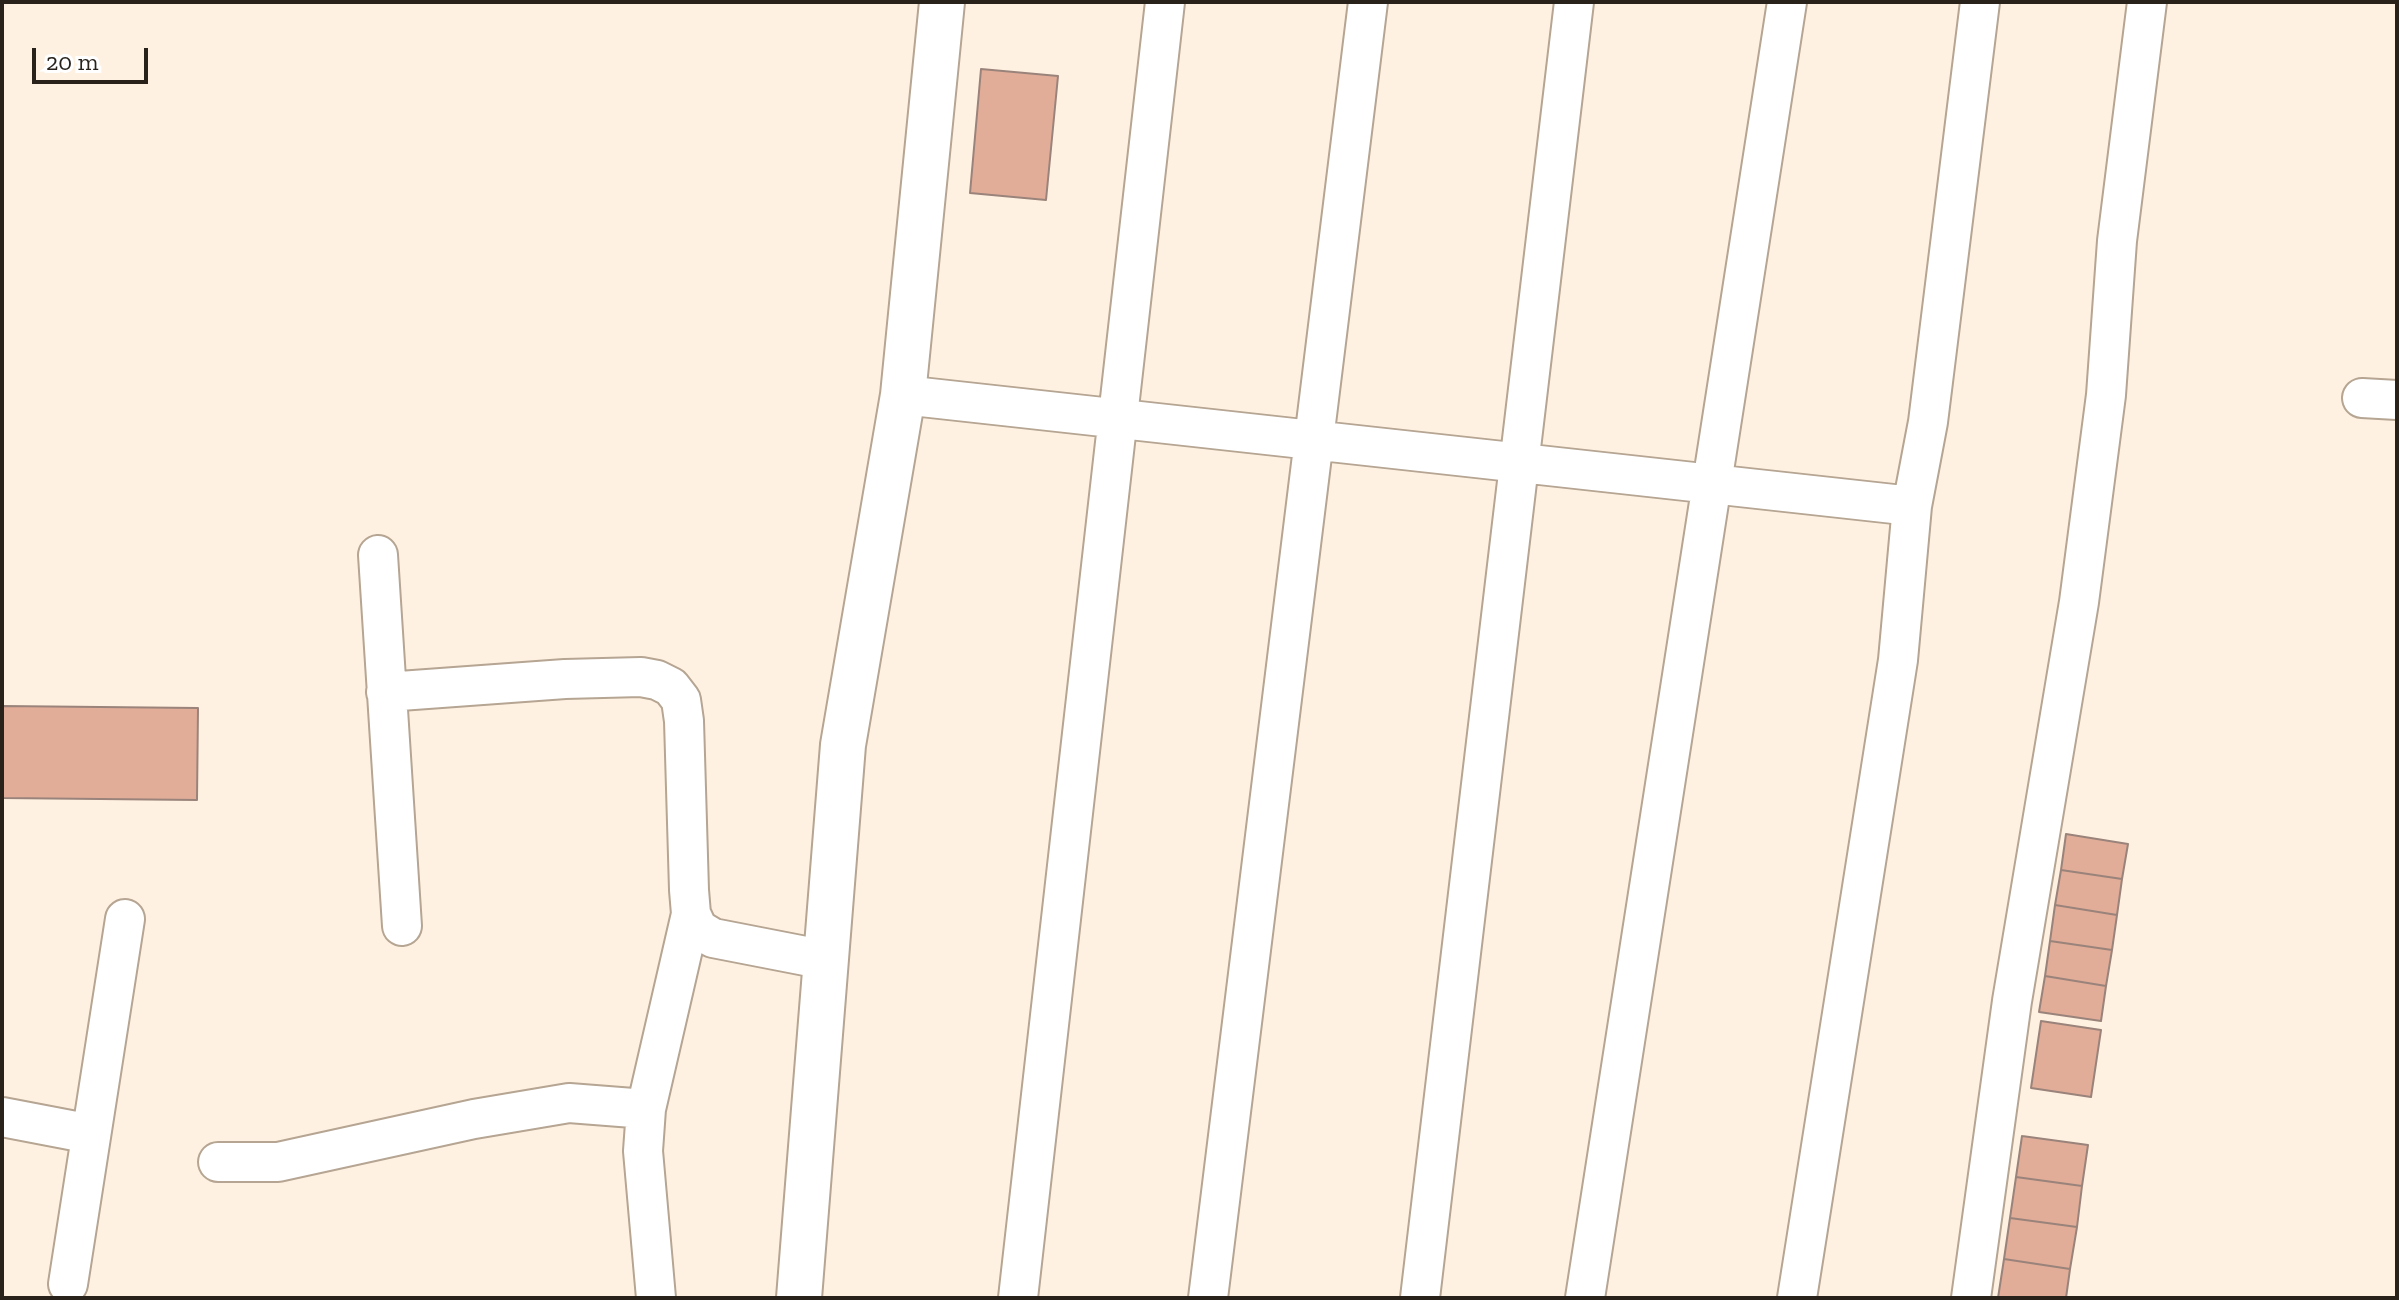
<!DOCTYPE html>
<style>
body{margin:0}
#map{position:relative;width:2399px;height:1300px;overflow:hidden;background:#fff1e1;font-family:"Zilla Slab",serif}
canvas{display:block}
.frame{position:absolute;inset:0;border:4px solid #28221b;pointer-events:none}
.scale{position:absolute;left:32px;top:48px;width:116px;height:36px;box-sizing:border-box;border:4px solid #28221b;border-top:0;padding-left:10px;font-size:24px;line-height:28px;white-space:nowrap;color:#28221b;-webkit-text-stroke:6px #fff;paint-order:stroke}
</style>
<div id="map">
<canvas width="2399" height="1300"></canvas>
<div class="frame"></div>
<div class="scale">20 m</div>
</div>
<script>
const context = document.querySelector('canvas').getContext('2d');
context.lineJoin = 'round';
function paint(path, color) {
  context.fillStyle = color;
  context.fill(path, 'evenodd');
}
function shape(rows) {
  const path = new Path2D();
  for (const r of rows) {
    path.moveTo(r[0], r[1]);
    for (let i = 2; i < r.length; i += 2) path.lineTo(r[i], r[i + 1]);
  }
  return path;
}
function strokePath(path, color, width, dash) {
  context.strokeStyle = color;
  context.lineWidth = width;
  context.lineCap = dash ? 'butt' : 'round';
  context.setLineDash(dash || []);
  context.stroke(path);
}
const building = shape([
 [981,69,1058,76,1046,200,970,193,981,69],
 [2,706,198,708,197,800,2,798,2,706],
 [2066,834,2128,844,2122,879,2061,870,2066,834],
 [2061,870,2122,879,2117,915,2055,905,2061,870],
 [2055,905,2117,915,2112,950,2050,941,2055,905],
 [2050,941,2112,950,2106,986,2045,976,2050,941],
 [2045,976,2106,986,2101,1021,2039,1012,2045,976],
 [2041,1021,2101,1030,2091,1097,2031,1088,2041,1021],
 [2022,1136,2088,1145,2082,1186,2016,1177,2022,1136],
 [2016,1177,2082,1186,2077,1227,2010,1218,2016,1177],
 [2010,1218,2077,1227,2070,1269,2004,1259,2010,1218],
 [2004,1259,2070,1269,2066,1298,1998,1298,2004,1259]
]);
paint(building, '#e1ad99');
strokePath(building, '#9a837a', 2);
const minor = shape([
 [903,395,1912,506],
 [2362,398,2397,400],
 [378,555,402,926],
 [386,692,565,679,641,677,657,680,671,687,681,700,684,721,689,890,691,914,698,929,713,938,826,960],
 [646,1109,691,914],
 [2,1117,91,1134],
 [218,1162,278,1162,474,1119,569,1103,646,1109,643,1151,656,1298],
 [68,1284,125,919],
 [1018,1298,1165,2],
 [1208,1298,1368,2],
 [1420,1298,1574,2],
 [1585,1298,1787,2],
 [1797,1298,1898,660,1912,506,1928,422,1980,2],
 [1971,1298,2012,1001,2079,602,2106,395,2117,241,2147,2]
]);
const tertiary = shape([
 [799,1298,843,745,903,395,942,2]
]);
strokePath(minor, '#b5a592', 42);
strokePath(tertiary, '#b5a592', 48);
strokePath(minor, '#fff', 38);
strokePath(tertiary, '#fff', 44);
</script>
